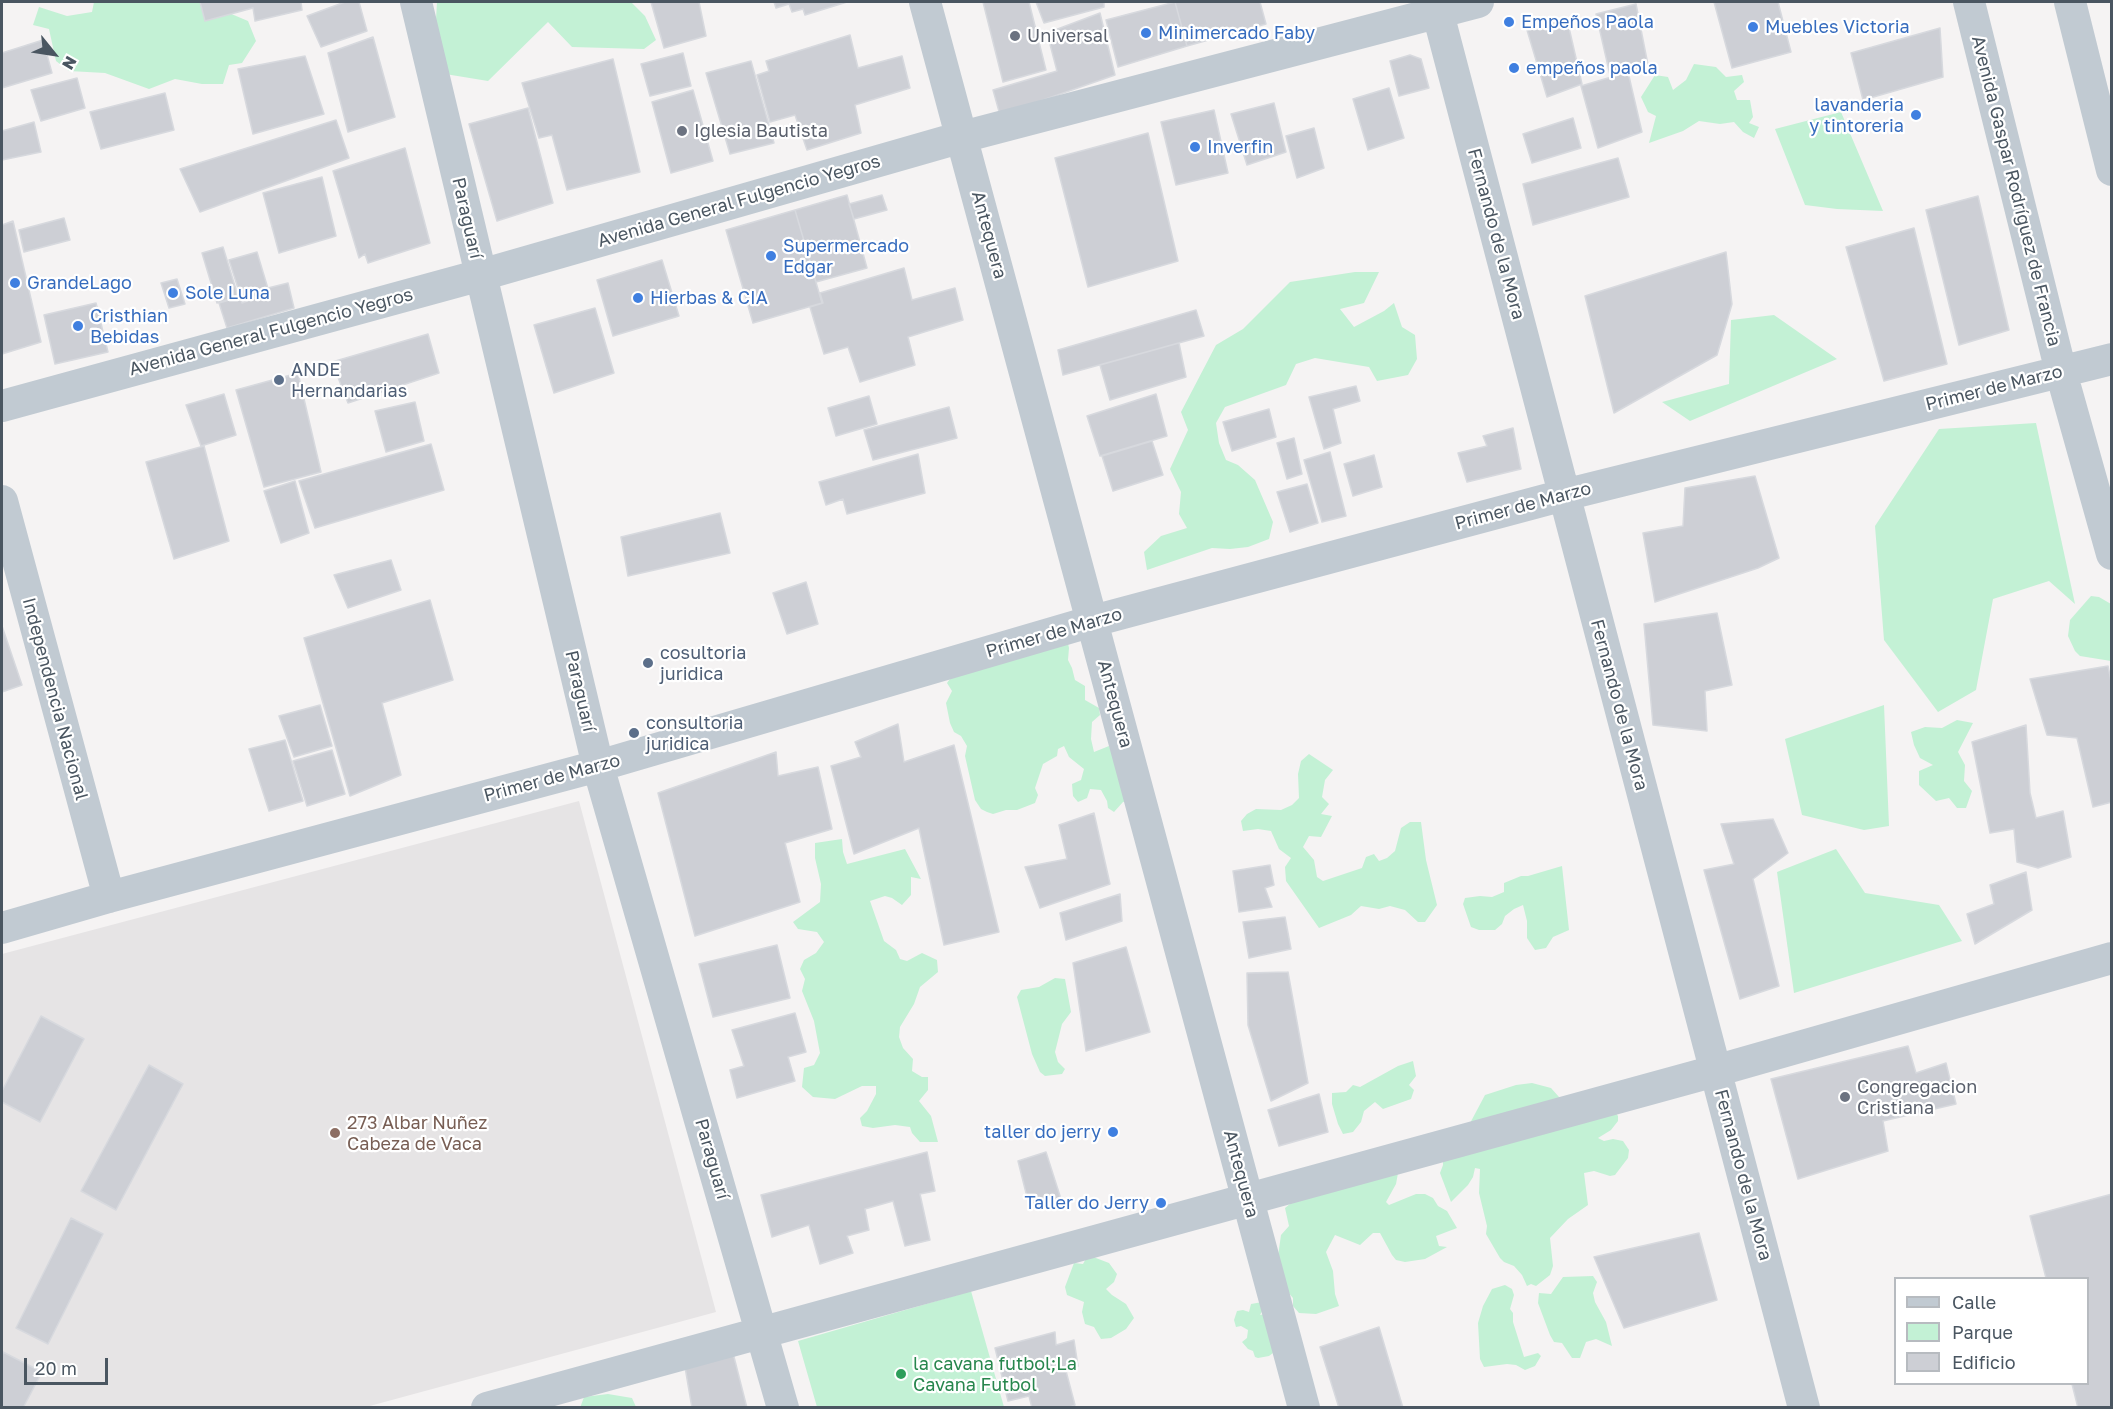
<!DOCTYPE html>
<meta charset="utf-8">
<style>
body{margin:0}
#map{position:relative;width:2113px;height:1409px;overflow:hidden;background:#f5f3f3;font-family:"Golos Text",sans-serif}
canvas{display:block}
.frame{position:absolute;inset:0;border:3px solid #4a5661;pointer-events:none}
.legend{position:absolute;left:1894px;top:1277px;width:195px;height:108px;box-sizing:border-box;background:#fff;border:2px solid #b7bbc0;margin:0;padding:8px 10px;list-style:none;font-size:18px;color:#4a5661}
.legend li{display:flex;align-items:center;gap:12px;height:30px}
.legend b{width:30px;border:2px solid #b7bbc0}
.north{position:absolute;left:24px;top:24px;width:60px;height:60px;-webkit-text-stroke:4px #fff;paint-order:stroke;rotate:120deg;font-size:16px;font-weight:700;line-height:24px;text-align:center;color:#4a5661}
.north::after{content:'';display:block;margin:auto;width:21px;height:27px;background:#4a5661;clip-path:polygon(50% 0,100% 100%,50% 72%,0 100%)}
.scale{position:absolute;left:24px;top:1358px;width:84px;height:27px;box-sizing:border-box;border:3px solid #4a5661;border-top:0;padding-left:8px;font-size:18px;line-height:21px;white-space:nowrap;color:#4a5661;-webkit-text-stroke:4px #fff;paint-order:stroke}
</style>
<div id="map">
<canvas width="2113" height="1409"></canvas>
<div class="frame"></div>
<ul class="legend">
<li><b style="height:8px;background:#c1cad2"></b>Calle</li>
<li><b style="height:16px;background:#c3f1d5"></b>Parque</li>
<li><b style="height:16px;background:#cdcfd5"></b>Edificio</li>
</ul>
<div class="north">N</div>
<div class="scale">20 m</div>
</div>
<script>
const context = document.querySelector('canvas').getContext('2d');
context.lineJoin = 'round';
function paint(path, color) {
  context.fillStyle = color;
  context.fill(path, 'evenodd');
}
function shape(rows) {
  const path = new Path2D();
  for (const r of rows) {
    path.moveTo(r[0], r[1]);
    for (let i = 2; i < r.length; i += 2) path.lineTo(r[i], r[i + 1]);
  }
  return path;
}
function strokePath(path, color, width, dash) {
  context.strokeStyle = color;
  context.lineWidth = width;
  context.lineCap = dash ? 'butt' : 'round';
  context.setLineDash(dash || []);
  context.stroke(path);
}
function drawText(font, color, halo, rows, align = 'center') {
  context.font = font + ' "Golos Text",sans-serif';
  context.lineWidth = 4.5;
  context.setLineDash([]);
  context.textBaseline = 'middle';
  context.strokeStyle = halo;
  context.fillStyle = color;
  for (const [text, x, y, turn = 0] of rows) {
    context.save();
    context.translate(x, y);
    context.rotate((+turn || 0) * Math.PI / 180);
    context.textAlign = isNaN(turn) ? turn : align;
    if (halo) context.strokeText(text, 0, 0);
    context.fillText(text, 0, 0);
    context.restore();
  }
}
paint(shape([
 [579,801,716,1312,366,1407,2,1408,2,954]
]), '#e6e4e5');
paint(shape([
 [94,2,203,2,248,21,256,41,242,63,229,65,223,84,202,84,175,79,149,89,105,73,69,71,56,61,49,29,33,25,39,7,67,16,92,12],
 [437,2,631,2,645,16,656,40,644,49,572,47,548,22,488,81,433,72],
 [1694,64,1716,67,1726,77,1742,75,1744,82,1734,91,1737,100,1750,100,1753,117,1749,123,1759,127,1754,138,1743,132,1734,122,1720,124,1699,121,1683,131,1649,143,1656,116,1648,112,1641,97,1655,75,1668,77,1673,90,1686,80],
 [1841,112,1883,211,1837,209,1805,205,1775,129],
 [1355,272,1379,272,1364,303,1340,309,1354,327,1384,311,1394,303,1402,327,1415,335,1417,359,1408,375,1377,381,1369,367,1315,358,1296,364,1286,385,1225,407,1216,423,1219,443,1226,460,1238,465,1255,480,1273,522,1269,539,1248,547,1230,549,1212,548,1147,570,1144,552,1161,536,1187,528,1179,514,1181,492,1170,469,1188,430,1181,412,1216,345,1243,329,1290,282],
 [1774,315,1837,359,1690,421,1662,402,1729,384,1731,320],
 [2036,423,2075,604,2049,581,1993,599,1976,690,1938,712,1884,640,1875,526,1939,429],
 [2091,596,2099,597,2111,604,2111,661,2080,656,2075,651,2068,636,2070,620],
 [1067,639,1069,648,1068,660,1072,668,1075,680,1085,686,1085,700,1099,708,1100,715,1092,722,1091,739,1094,752,1109,746,1132,801,1123,802,1114,812,1108,808,1107,801,1101,790,1090,789,1087,798,1078,802,1073,796,1072,784,1081,780,1084,769,1069,757,1064,746,1058,749,1057,756,1043,764,1035,788,1038,795,1035,803,1017,810,1006,810,993,814,987,812,981,809,975,800,965,756,967,746,961,736,954,732,950,723,946,703,952,691,947,683,952,676],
 [1884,705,1889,826,1864,830,1802,815,1785,739],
 [1957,720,1973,723,1958,752,1965,765,1964,781,1972,791,1966,808,1957,808,1949,798,1936,801,1919,785,1919,771,1933,765,1920,758,1914,745,1911,732,1925,727,1942,728],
 [1309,754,1333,770,1325,780,1322,797,1329,804,1321,814,1332,816,1321,837,1309,836,1303,847,1314,860,1317,877,1323,881,1362,868,1366,857,1374,854,1379,861,1387,858,1395,851,1401,828,1410,822,1421,822,1426,860,1437,905,1425,922,1418,922,1405,910,1390,906,1379,909,1361,906,1351,915,1319,928,1286,881,1285,867,1291,858,1279,849,1271,831,1258,829,1243,831,1241,821,1247,814,1256,809,1281,810,1292,805,1299,798,1298,774,1301,761],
 [842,839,843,852,847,864,905,849,921,879,911,877,911,895,902,905,892,898,885,896,870,901,884,941,896,950,900,959,907,961,922,953,937,960,938,972,920,987,914,1004,900,1027,899,1037,903,1048,913,1059,912,1071,922,1077,928,1077,928,1090,919,1101,931,1116,938,1142,920,1142,912,1133,910,1127,895,1125,873,1128,862,1126,860,1118,867,1111,876,1094,876,1086,862,1086,835,1099,813,1097,802,1087,804,1068,814,1065,820,1053,814,1021,802,991,805,979,800,969,804,960,816,953,824,942,817,932,798,929,793,922,820,902,821,884,815,858,815,843],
 [1836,849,1865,893,1939,905,1962,941,1794,993,1777,872],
 [1562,866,1569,930,1553,937,1546,948,1535,950,1527,938,1527,921,1523,905,1514,909,1505,916,1502,924,1495,930,1479,930,1471,927,1463,904,1465,898,1480,896,1492,897,1504,892,1504,883,1521,876,1528,876],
 [1055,978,1065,979,1071,1012,1062,1024,1055,1052,1058,1062,1065,1069,1062,1074,1045,1076,1040,1072,1032,1054,1017,997,1021,990,1039,987],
 [1413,1061,1416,1076,1409,1085,1414,1090,1411,1099,1383,1109,1375,1102,1364,1111,1361,1122,1353,1132,1343,1134,1338,1124,1332,1104,1332,1093,1346,1092,1353,1085,1360,1087,1398,1066],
 [1532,1083,1551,1088,1559,1097,1568,1098,1468,1127,1485,1095,1516,1085],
 [1613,1109,1618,1116,1618,1121,1611,1130,1598,1138,1604,1141,1613,1139,1623,1141,1629,1150,1628,1158,1615,1175,1610,1176,1594,1171,1584,1173,1588,1205,1568,1219,1550,1238,1553,1266,1550,1275,1536,1286,1531,1284,1527,1286,1522,1275,1514,1266,1504,1262,1500,1258,1486,1234,1487,1226,1479,1193,1480,1169,1475,1168,1473,1177,1468,1185,1451,1202,1440,1173,1443,1165,1443,1157],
 [1398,1173,1396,1184,1386,1202,1389,1205,1416,1194,1425,1194,1433,1198,1438,1206,1447,1211,1457,1228,1436,1236,1439,1246,1447,1247,1425,1259,1405,1262,1396,1260,1392,1255,1380,1233,1373,1233,1360,1245,1335,1235,1326,1252,1333,1271,1335,1294,1339,1306,1316,1314,1299,1313,1293,1306,1293,1298,1287,1291,1278,1256,1281,1235,1289,1226,1285,1208,1297,1198],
 [1088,1255,1109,1263,1117,1274,1114,1282,1106,1289,1112,1295,1126,1304,1134,1318,1126,1329,1111,1338,1101,1339,1094,1327,1085,1324,1082,1312,1084,1302,1067,1295,1065,1287,1074,1263,1083,1264],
 [1593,1276,1597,1282,1593,1293,1595,1302,1606,1322,1612,1346,1596,1339,1586,1342,1580,1358,1572,1358,1562,1343,1554,1342,1550,1335,1538,1303,1539,1293,1551,1294,1563,1277],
 [1505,1285,1512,1289,1514,1295,1510,1309,1513,1313,1513,1322,1524,1357,1538,1353,1541,1356,1535,1366,1525,1370,1516,1365,1507,1364,1484,1367,1480,1359,1478,1323,1483,1306,1492,1289],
 [971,1291,1004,1407,817,1407,798,1341],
 [1268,1301,1260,1315,1270,1313,1273,1353,1269,1356,1258,1358,1255,1357,1253,1351,1248,1349,1242,1342,1247,1338,1248,1330,1241,1326,1236,1327,1234,1320,1237,1311,1243,1310,1249,1312,1251,1304],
 [608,1394,632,1398,636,1407,580,1408,584,1397]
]), '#c3f1d5');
const building = shape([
 [200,2,301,2,302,10,255,21,253,8,205,21,200,2],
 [345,2,359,2,367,31,321,47,307,16,345,2],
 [651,2,699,2,706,36,664,48,651,2],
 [774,2,847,2,805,15,803,9,792,12,789,4,776,8,774,2],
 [983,2,1029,2,1046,70,1003,82,983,2],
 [1036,2,1104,2,1104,7,1044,23,1036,2],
 [1175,2,1260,2,1266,24,1187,46,1175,2],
 [1175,2,1187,46,1118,67,1106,20,1175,2],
 [1714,2,1778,2,1791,52,1732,68,1714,2],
 [1636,4,1648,65,1610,75,1596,14,1636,4],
 [1100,13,1115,75,1000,115,993,90,1057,71,1047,33,1100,13],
 [1567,19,1582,84,1547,97,1527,30,1567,19],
 [1940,28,1943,77,1863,100,1851,53,1940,28],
 [850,35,858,68,902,56,910,88,855,105,861,133,807,150,795,115,770,122,757,75,769,71,766,61,850,35],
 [373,37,395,117,348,132,328,53,373,37],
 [43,40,52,73,2,88,2,53,43,40],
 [683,53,691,86,650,96,641,64,683,53],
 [1410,55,1421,59,1429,88,1399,96,1390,61,1410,55],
 [305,56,324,114,253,134,238,69,305,56],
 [613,59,640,172,567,190,552,135,539,138,522,83,613,59],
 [751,61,774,143,730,154,706,73,751,61],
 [1628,72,1642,132,1598,148,1581,86,1628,72],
 [77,78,85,108,41,121,31,90,77,78],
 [1389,88,1404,138,1368,150,1353,99,1389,88],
 [693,90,713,161,671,173,652,102,693,90],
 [165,93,174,130,101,149,90,112,165,93],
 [1274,103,1286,152,1247,165,1231,114,1274,103],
 [528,108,553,203,497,221,469,124,528,108],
 [1214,110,1228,173,1176,185,1161,122,1214,110],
 [1573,118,1581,148,1532,163,1523,134,1573,118],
 [336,120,349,158,200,212,180,169,336,120],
 [34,122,41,152,2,160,2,131,34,122],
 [1314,128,1324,168,1297,178,1286,136,1314,128],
 [1148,133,1178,261,1088,287,1055,158,1148,133],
 [405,148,430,243,368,263,365,254,359,258,333,171,405,148],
 [1618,158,1629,197,1533,225,1523,184,1618,158],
 [322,177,336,236,279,253,263,193,322,177],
 [847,195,867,268,816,282,795,210,847,195],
 [882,195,887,210,854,219,849,204,882,195],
 [1978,196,2009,330,1959,345,1926,210,1978,196],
 [795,210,822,303,753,323,726,230,795,210],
 [64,218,70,240,24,252,19,230,64,218],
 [13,221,41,342,2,354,2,225,13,221],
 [1914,228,1947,364,1884,381,1846,247,1914,228],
 [223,247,238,296,217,303,202,253,223,247],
 [257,252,269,292,242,301,229,260,257,252],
 [1726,252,1732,304,1717,355,1614,413,1585,296,1726,252],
 [662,260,679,316,613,336,597,280,662,260],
 [904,268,912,300,955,288,963,320,908,337,915,365,860,382,848,347,824,354,810,307,823,303,820,293,904,268],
 [177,279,185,304,169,308,161,283,177,279],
 [288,283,294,308,227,328,219,303,240,297,242,303,270,293,268,288,288,283],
 [96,303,108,352,55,364,44,315,96,303],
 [595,308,614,373,554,393,534,325,595,308],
 [1196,310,1204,336,1063,375,1058,350,1196,310],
 [428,334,439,373,348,403,332,362,428,334],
 [1179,343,1186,377,1110,400,1100,365,1179,343],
 [298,373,321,472,264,487,236,390,298,373],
 [1356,386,1360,401,1333,409,1341,443,1324,449,1309,397,1356,386],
 [224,394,236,435,201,446,186,405,224,394],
 [1156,394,1167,436,1100,456,1087,416,1156,394],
 [869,396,877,424,836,436,828,408,869,396],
 [415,402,424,441,386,452,375,411,415,402],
 [949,407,957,438,873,460,864,430,949,407],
 [1269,409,1276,437,1232,451,1223,422,1269,409],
 [1513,428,1521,469,1467,482,1458,453,1487,446,1483,436,1513,428],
 [1294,438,1302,474,1287,479,1277,443,1294,438],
 [1152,441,1163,475,1113,491,1102,456,1152,441],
 [431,444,444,490,315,528,299,481,431,444],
 [204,446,229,541,174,559,146,462,204,446],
 [1330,452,1346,516,1322,522,1304,460,1330,452],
 [918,454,925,493,847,514,843,499,826,505,819,482,918,454],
 [1374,455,1382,487,1353,496,1344,464,1374,455],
 [1755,476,1779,558,1758,568,1655,602,1643,533,1683,526,1685,488,1755,476],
 [295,481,309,533,281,543,264,491,295,481],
 [1307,484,1318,523,1290,532,1277,492,1307,484],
 [720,513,730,553,628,576,621,537,720,513],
 [391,560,401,590,348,608,334,575,391,560],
 [806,582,818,624,787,634,773,593,806,582],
 [430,600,453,680,382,703,401,775,350,796,304,638,430,600],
 [1717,613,1732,685,1705,691,1707,731,1653,725,1644,624,1717,613],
 [2,626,22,685,2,692,2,626],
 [2108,666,2112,686,2112,802,2093,807,2077,738,2047,735,2030,679,2108,666],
 [320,705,332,746,294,757,279,716,320,705],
 [898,724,904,762,954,745,999,932,944,945,919,828,854,854,831,766,861,757,855,742,898,724],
 [2026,725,2030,793,2036,818,2063,811,2071,857,2038,868,2017,862,2014,829,1990,833,1972,742,2026,725],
 [285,740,303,801,269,811,249,749,285,740],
 [332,750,345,794,307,806,293,761,332,750],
 [776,752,778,776,818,767,832,829,785,843,800,902,695,936,658,793,776,752],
 [1094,813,1110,884,1040,908,1025,867,1067,859,1059,825,1094,813],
 [1773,819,1788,853,1753,879,1779,986,1740,999,1704,870,1734,864,1721,824,1773,819],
 [1270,865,1274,885,1265,888,1272,907,1239,912,1233,871,1270,865],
 [2026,872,2032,910,1975,944,1967,914,1994,904,1990,885,2026,872],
 [1120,894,1122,921,1066,940,1060,913,1120,894],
 [1285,917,1291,949,1249,958,1243,922,1285,917],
 [777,945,790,998,713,1017,699,964,777,945],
 [1126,947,1150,1032,1086,1051,1073,963,1126,947],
 [1288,972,1308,1083,1271,1101,1248,1025,1247,973,1288,972],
 [795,1013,806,1052,788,1057,795,1081,737,1098,730,1070,744,1066,732,1030,795,1013],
 [41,1016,84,1039,40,1122,2,1102,2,1091,41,1016],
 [1908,1046,1916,1073,1946,1063,1956,1104,1883,1121,1888,1151,1798,1179,1771,1079,1908,1046],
 [149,1065,183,1084,116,1210,81,1191,149,1065],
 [1319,1094,1328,1132,1279,1146,1268,1110,1319,1094],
 [927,1152,935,1191,920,1194,930,1240,905,1246,893,1201,865,1209,869,1230,847,1236,853,1253,820,1264,809,1225,772,1237,761,1195,927,1152],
 [1046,1152,1061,1199,1029,1205,1018,1161,1046,1152],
 [2112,1194,2112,1408,2078,1408,2072,1384,2088,1384,2088,1278,2046,1278,2030,1216,2112,1194],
 [71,1218,103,1234,48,1344,16,1328,71,1218],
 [1699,1233,1717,1300,1624,1328,1594,1257,1699,1233],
 [1379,1327,1403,1408,1339,1408,1320,1347,1379,1327],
 [1055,1332,1056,1345,1074,1340,1078,1366,1066,1371,1075,1405,1067,1408,1032,1408,1029,1396,1008,1401,995,1348,1055,1332],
 [3,1352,42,1372,23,1408,2,1407,2,1356,3,1352],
 [733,1353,747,1408,692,1408,685,1367,733,1353]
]);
paint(building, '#cdcfd5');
strokePath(building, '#d7d9de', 1.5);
strokePath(shape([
 [416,2,598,766,783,1408],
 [925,2,1304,1408],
 [1435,2,1804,1408],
 [1969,2,2061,372,2112,554],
 [2070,2,2112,170],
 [2,406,481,275,962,137,1478,2],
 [2,501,109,897],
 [2,928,109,897,598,766,1093,621,1564,495,2112,359],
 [487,1408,1715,1071,2112,958]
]), '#c1cad2', 32);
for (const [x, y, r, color] of [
 [1509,22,6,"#3f7fe0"],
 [1753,27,6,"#3f7fe0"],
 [1146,33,6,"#3f7fe0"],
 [1015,36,6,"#6b7280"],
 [1514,68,6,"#3f7fe0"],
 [1916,115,6,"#3f7fe0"],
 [682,131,6,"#6b7280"],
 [1195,147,6,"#3f7fe0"],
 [771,256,6,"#3f7fe0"],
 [15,283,6,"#3f7fe0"],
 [173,293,6,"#3f7fe0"],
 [638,298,6,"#3f7fe0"],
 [78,326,6,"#3f7fe0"],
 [279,380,6,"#5c6f8a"],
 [648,663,6,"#5c6f8a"],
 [634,733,6,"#5c6f8a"],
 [1845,1097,6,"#6b7280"],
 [1113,1132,6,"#3f7fe0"],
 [335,1133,6,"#8d6e63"],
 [1161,1203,6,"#3f7fe0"],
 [901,1374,6,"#2e9e5b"]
]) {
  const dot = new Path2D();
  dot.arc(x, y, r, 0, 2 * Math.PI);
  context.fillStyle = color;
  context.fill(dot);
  strokePath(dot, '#fff', 2);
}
drawText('18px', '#366cbe', '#fff', [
 ["Empeños Paola",1521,22],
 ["Muebles Victoria",1765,27],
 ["Minimercado Faby",1158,33],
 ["empeños paola",1526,68],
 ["lavanderia",1904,105,"right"],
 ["y tintoreria",1904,126,"right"],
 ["Inverfin",1207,147],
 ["Supermercado",783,246],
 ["Edgar",783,267],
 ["GrandeLago",27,283],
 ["Sole Luna",185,293],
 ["Hierbas & CIA",650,298],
 ["Cristhian",90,316],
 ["Bebidas",90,337],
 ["taller do jerry",1101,1132,"right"],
 ["Taller do Jerry",1149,1203,"right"]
], 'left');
drawText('18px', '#5b616d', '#fff', [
 ["Universal",1027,36],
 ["Iglesia Bautista",694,131],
 ["Congregacion",1857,1087],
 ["Cristiana",1857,1108]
], 'left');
drawText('18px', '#4a5661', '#fff', [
 ["Avenida Gaspar Rodríguez de Francia",2016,191,76],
 ["Avenida General Fulgencio Yegros",739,201,-16],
 ["Paraguarí",467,218,77],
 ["Fernando de la Mora",1496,234,75],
 ["Antequera",989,235,75],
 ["Avenida General Fulgencio Yegros",271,332,-15],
 ["Primer de Marzo",1994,388,-14],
 ["Primer de Marzo",1523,506,-15],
 ["Primer de Marzo",1054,633,-16],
 ["Paraguarí",580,691,77],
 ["Independencia Nacional",55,699,75],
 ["Antequera",1115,704,75],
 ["Fernando de la Mora",1619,705,75],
 ["Primer de Marzo",552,778,-15],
 ["Paraguarí",712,1159,74],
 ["Antequera",1241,1174,75],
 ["Fernando de la Mora",1743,1175,75]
]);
drawText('18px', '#4e5e75', '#fff', [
 ["ANDE",291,370],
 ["Hernandarias",291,391],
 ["cosultoria",660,653],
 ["juridica",660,674],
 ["consultoria",646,723],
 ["juridica",646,744]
], 'left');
drawText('18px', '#785e54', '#fff', [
 ["273 Albar Nuñez",347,1123],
 ["Cabeza de Vaca",347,1144]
], 'left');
drawText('18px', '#27864d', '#fff', [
 ["la cavana futbol;La",913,1364],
 ["Cavana Futbol",913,1385]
], 'left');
</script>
